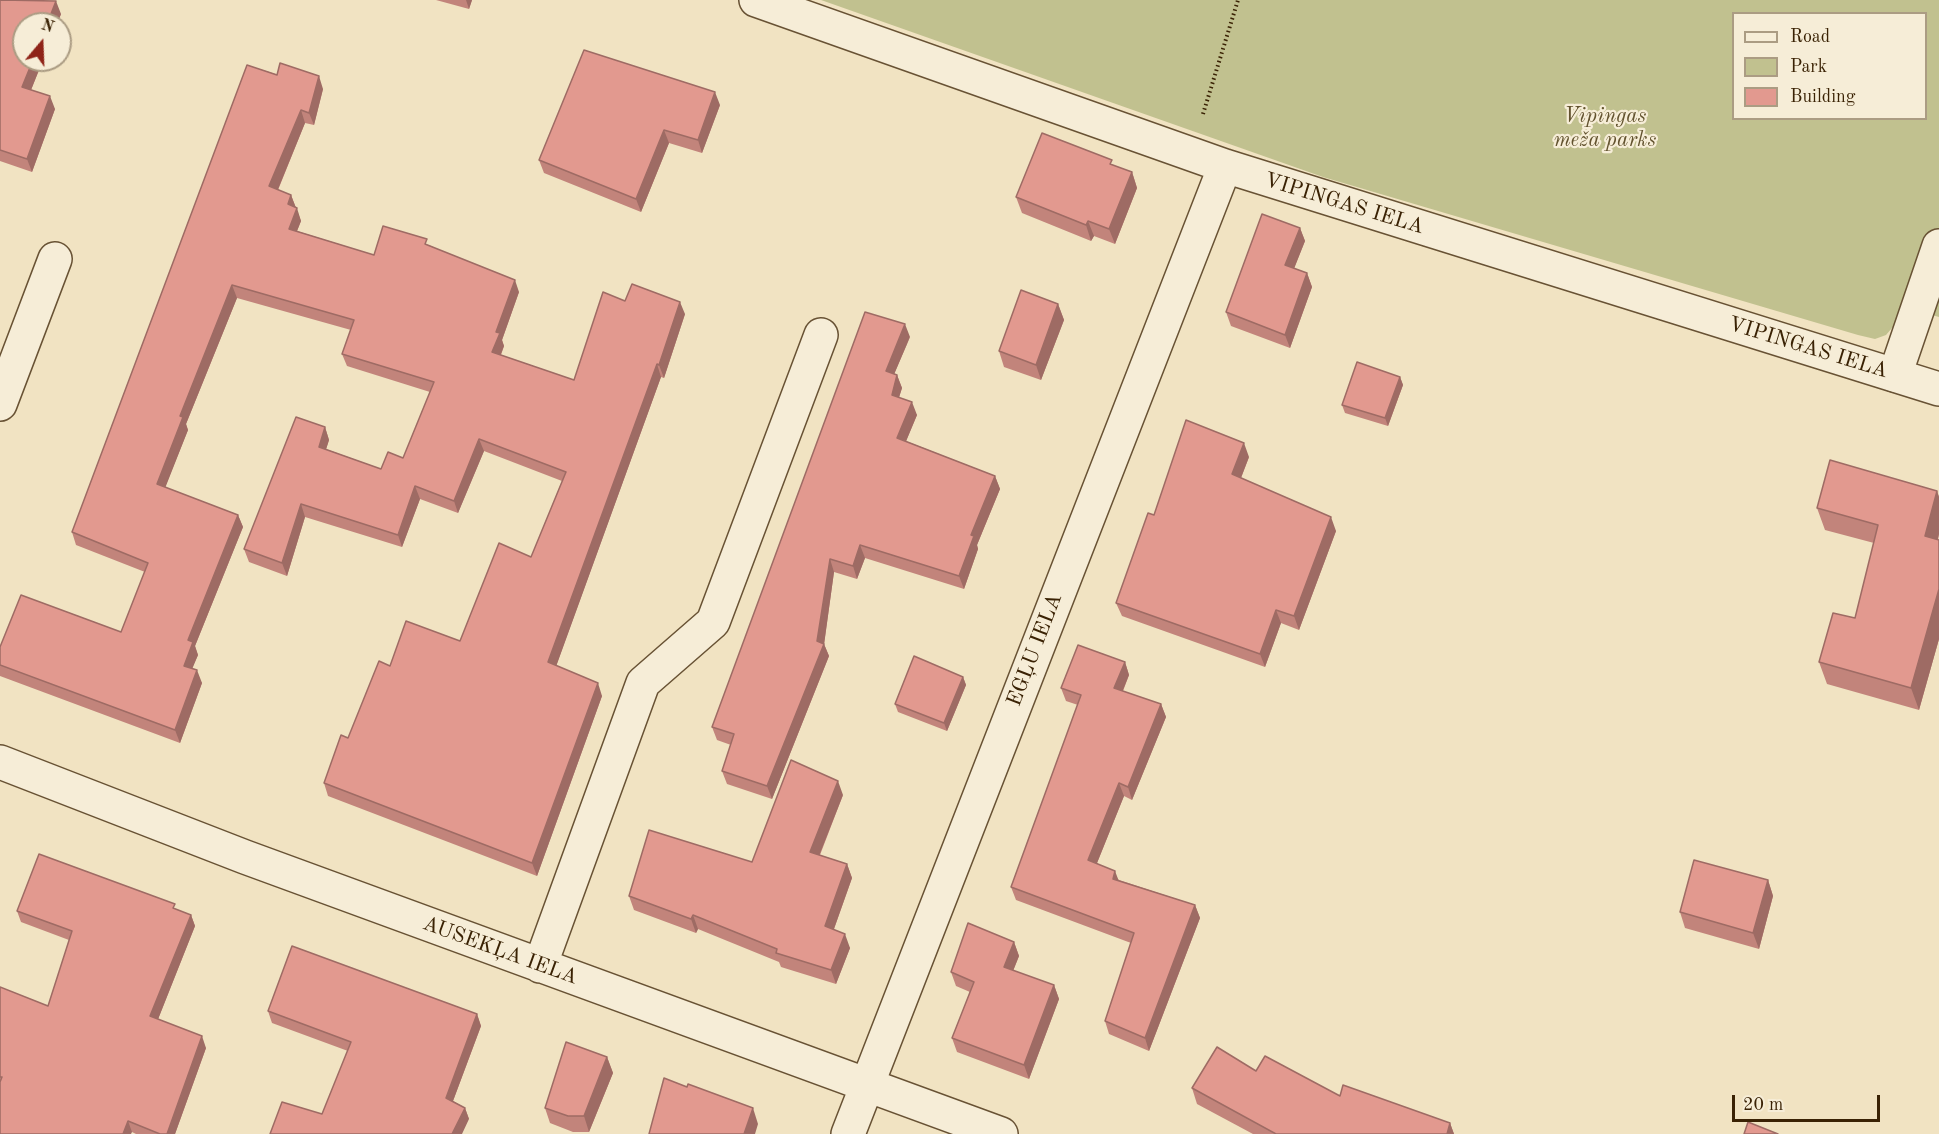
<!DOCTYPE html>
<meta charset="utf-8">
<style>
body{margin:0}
#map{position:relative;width:1939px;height:1134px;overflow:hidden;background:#f1e3c2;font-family:"Old Standard TT",serif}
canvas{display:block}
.legend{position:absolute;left:1732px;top:12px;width:195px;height:108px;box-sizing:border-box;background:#f6edd7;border:2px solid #ab9c83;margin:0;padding:8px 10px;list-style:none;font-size:18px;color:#3a2204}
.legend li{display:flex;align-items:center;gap:12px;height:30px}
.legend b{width:30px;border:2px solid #ab9c83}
.north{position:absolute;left:12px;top:12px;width:60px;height:60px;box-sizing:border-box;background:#f6edd7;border:2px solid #ab9c83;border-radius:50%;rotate:19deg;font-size:16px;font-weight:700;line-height:24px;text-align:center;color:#3a2204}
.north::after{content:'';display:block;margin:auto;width:21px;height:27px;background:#8f2418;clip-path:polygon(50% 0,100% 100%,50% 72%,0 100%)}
.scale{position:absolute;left:1732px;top:1095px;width:148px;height:27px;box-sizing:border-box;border:3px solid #3a2204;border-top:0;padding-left:8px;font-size:18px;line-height:21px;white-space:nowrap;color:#3a2204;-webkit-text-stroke:4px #f6edd7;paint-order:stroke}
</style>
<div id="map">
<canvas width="1939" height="1134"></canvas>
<ul class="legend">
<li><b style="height:8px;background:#f6edd7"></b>Road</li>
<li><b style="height:16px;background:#c1c18f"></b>Park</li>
<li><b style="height:16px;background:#e2998f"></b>Building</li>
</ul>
<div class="north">N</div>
<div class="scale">20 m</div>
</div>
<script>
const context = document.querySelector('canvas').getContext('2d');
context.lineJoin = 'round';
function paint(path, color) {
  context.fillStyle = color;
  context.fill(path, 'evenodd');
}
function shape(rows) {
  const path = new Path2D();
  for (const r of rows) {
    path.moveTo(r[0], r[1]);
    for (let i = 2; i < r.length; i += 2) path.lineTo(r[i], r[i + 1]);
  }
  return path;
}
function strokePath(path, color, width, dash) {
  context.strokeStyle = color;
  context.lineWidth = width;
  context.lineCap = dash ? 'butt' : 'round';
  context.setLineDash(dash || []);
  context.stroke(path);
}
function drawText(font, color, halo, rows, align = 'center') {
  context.font = font + ' "Old Standard TT",serif';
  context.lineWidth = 4.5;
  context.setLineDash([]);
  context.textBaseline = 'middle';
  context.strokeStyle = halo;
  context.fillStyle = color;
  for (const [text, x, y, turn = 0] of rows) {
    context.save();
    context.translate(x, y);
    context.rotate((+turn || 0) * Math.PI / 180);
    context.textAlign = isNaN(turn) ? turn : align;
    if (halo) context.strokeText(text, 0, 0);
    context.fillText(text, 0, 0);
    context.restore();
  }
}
paint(shape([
 [821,0,1939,0,1939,317,1904,307,1898,321,1886,335,1875,339,1858,335,1323,177],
 [1734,14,1926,14,1926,118,1734,118]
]), '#c1c18f');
const pedestrian = shape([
 [1895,375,1939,246]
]);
const minor = shape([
 [756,0,1225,166,1939,389],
 [0,404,55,259],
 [0,762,245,857,1001,1134],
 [540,966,643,683,713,622,821,335],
 [848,1134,1225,166]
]);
strokePath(pedestrian, '#685234', 36);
strokePath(minor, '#685234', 36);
strokePath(shape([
 [1203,114,1238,0]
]), '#3a2204', 4, [1.5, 3]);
strokePath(pedestrian, '#f6edd7', 33);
strokePath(minor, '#f6edd7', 33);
paint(shape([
 [0,0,61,14,57,24,24,24,24,60,43,60,31,90,55,109,32,172,0,161],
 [436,0,472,0,469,9],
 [247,65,323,89,314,125,305,123,278,190,291,195,301,221,297,231,374,255,429,245,519,292,502,340,504,346,501,355,574,380,625,301,685,314,664,378,661,377,556,666,602,696,537,876,328,796,324,783,348,738,390,666,460,641,531,557,562,481,484,451,458,513,420,499,402,547,305,517,287,576,249,562,244,549,325,427,329,440,326,449,381,469,403,458,430,392,347,366,342,354,351,330,237,298,186,424,188,430,165,487,238,515,243,527,195,646,198,655,192,668,202,683,180,743,0,676,0,647,121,632,145,572,76,545,72,532],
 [720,105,702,153,669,143,641,212,544,173,539,160],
 [1113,165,1132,172,1137,188,1115,244,1094,236,1091,241,1022,213,1016,197],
 [1300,228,1305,241,1294,268,1307,273,1312,287,1290,348,1231,326,1226,312],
 [1058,304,1064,320,1041,380,1004,367,999,351],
 [910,337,894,374,897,375,902,388,899,397,917,415,906,441,995,476,1000,489,977,545,978,549,964,589,865,558,857,579,834,572,824,644,829,656,772,799,727,784,722,771,731,745,717,740,712,727],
 [1400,377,1403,385,1388,426,1345,413,1342,405],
 [1249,457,1241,478,1336,531,1299,630,1281,623,1265,667,1122,616,1116,603,1154,515],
 [1937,491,1939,497,1939,534,1938,540,1939,540,1939,639,1919,710,1827,684,1819,662,1855,618,1874,543,1825,530,1817,508],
 [1125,662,1129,675,1123,691,1161,704,1166,717,1132,800,1124,796,1097,863,1119,880,1195,905,1200,918,1149,1051,1109,1034,1105,1021,1131,943,1016,900,1011,887,1078,705,1066,701,1061,688],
 [963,677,966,685,947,731,898,712,895,704],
 [843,795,820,855,847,864,852,878,834,929,850,948,836,984,781,967,779,962,698,929,696,933,634,910,629,896,752,862],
 [1768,880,1773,896,1759,949,1685,928,1680,912],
 [176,909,191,915,195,926,158,1019,206,1048,175,1134,136,1134,132,1132,0,1134,0,987,48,1006,69,940,21,922,17,911],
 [1014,942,1019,956,1013,971,1054,985,1059,999,1029,1079,957,1052,952,1038,970,992,956,986,951,972],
 [268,1011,477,1014,481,1026,453,1101,465,1108,469,1119,322,1114,348,1051,272,1023],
 [607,1057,613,1073,589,1132,573,1132,550,1123,545,1108],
 [1256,1071,1340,1096,1450,1123,1454,1134,1253,1134,1197,1104,1192,1088]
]), '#c2847b');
paint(shape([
 [466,0,472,0,469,9],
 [56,1,61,14,57,24,47,24],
 [33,60,43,60,27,100,22,87],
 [319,76,323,89,314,125,309,113],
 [715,92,720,105,702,153,698,140],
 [50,96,55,109,32,172,27,159],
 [301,110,305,123,274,199,269,186],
 [664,130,669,143,641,212,636,199],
 [1132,172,1137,188,1115,244,1109,229],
 [291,195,296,208,288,204],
 [297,208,301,221,293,241,289,229],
 [1088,221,1094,236,1091,241,1086,225],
 [1300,228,1305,241,1290,279,1285,265],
 [1307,273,1312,287,1290,348,1285,335],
 [515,280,519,292,502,340,504,346,497,364,492,352,496,332],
 [232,285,237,298,186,424,188,430,162,496,157,484,180,416],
 [680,302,685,314,664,378,659,365],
 [1058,304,1064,320,1041,380,1036,365],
 [905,324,910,337,890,384,886,371],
 [657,364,661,377,553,675,548,662],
 [897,375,902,388,896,407,892,395],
 [1400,377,1403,385,1388,426,1385,418],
 [912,402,917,415,902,451,897,438],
 [325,427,329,440,323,459,319,447],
 [479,439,484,451,458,513,454,501],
 [1244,443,1249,457,1237,488,1232,474],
 [995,476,1000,489,977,545,978,549,964,589,959,576,971,535],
 [415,486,420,499,402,547,398,535],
 [1937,491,1939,497,1939,534,1933,558,1925,536],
 [301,504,305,517,287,576,282,563],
 [238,515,243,527,195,646,198,655,188,679,184,666,188,640],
 [1331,517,1336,531,1299,630,1294,616],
 [860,545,865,558,857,579,853,566],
 [830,559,834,572,824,645,824,644,829,656,772,799,767,786,817,641],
 [1939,589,1939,639,1919,710,1911,688],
 [1276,610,1281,623,1265,667,1260,654],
 [1125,662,1129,675,1119,700,1114,688],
 [197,670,202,683,180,743,175,730],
 [963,677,966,685,947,731,944,723],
 [598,683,602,696,537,876,532,863],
 [1161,704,1166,717,1132,800,1128,787],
 [838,781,843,795,815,866,810,852],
 [1119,783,1124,796,1093,873,1088,860],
 [847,864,852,878,830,940,825,926],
 [1115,871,1120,884,1113,879],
 [1768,880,1773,896,1759,949,1753,933],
 [1195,905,1200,918,1149,1051,1145,1038],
 [191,915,195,926,155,1027,150,1016],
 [693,915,698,929,696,933,691,919],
 [845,934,850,948,836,984,831,970],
 [1014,942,1019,956,1009,981,1004,967],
 [1054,985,1059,999,1029,1079,1024,1065],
 [477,1014,481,1026,450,1109,446,1098],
 [202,1036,206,1048,175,1134,167,1134],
 [607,1057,613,1073,589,1132,584,1116],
 [465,1108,469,1119,462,1134,452,1134],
 [753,1108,758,1124,755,1134,744,1134],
 [128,1121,132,1132,131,1134,123,1134],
 [1450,1123,1454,1134,1447,1134]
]), '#9e6b64');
const building = shape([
 [0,0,56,1,47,24,24,24,24,60,33,60,22,87,50,96,27,159,0,150,0,0],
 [584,50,715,92,698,140,664,130,636,199,539,160,584,50],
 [280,63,319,76,309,113,301,110,269,186,291,195,288,204,297,208,289,229,374,255,383,226,427,239,425,244,515,280,496,332,500,333,492,352,574,380,603,292,625,301,632,284,680,302,659,365,657,364,548,662,598,683,532,863,324,783,341,735,348,738,379,661,390,666,406,621,460,641,499,543,531,557,566,472,479,439,454,501,415,486,398,535,301,504,282,563,244,549,296,417,325,427,319,447,381,469,388,452,403,458,434,382,342,354,354,320,232,285,180,416,183,417,157,484,238,515,188,640,193,642,184,666,197,670,175,730,0,665,0,647,21,595,121,632,148,563,72,532,247,65,277,75,280,63],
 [1042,133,1112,160,1110,164,1132,172,1109,229,1088,221,1086,225,1016,197,1042,133],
 [1262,214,1300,228,1285,265,1307,273,1285,335,1226,312,1262,214],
 [1021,290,1058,304,1036,365,999,351,1021,290],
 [865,312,905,324,886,371,897,375,892,395,912,402,897,438,995,476,971,535,974,536,959,576,860,545,853,566,830,559,817,641,824,644,767,786,722,771,734,734,712,727,865,312],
 [1357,362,1400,377,1385,418,1342,405,1357,362],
 [1186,420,1244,443,1232,474,1331,517,1294,616,1276,610,1260,654,1116,603,1148,513,1154,515,1186,420],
 [1830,460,1937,491,1925,536,1939,540,1939,589,1911,688,1819,662,1833,613,1855,618,1878,525,1817,508,1830,460],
 [1078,645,1125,662,1114,688,1161,704,1128,787,1119,783,1088,860,1115,871,1113,879,1195,905,1145,1038,1105,1021,1134,933,1011,887,1081,695,1061,688,1078,645],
 [914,656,963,677,944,723,895,704,914,656],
 [791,760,838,781,810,852,847,864,825,926,845,934,831,970,776,953,777,949,693,915,691,919,629,896,649,830,752,862,791,760],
 [39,854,175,904,173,908,191,915,150,1016,202,1036,167,1134,160,1134,128,1121,123,1134,0,1134,0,1082,2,1077,0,1077,0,987,48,1006,72,931,17,911,39,854],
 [1694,860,1768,880,1753,933,1680,912,1694,860],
 [968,923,1014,942,1004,967,1054,985,1024,1065,952,1038,974,982,951,972,968,923],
 [292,946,477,1014,446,1098,465,1108,452,1134,270,1134,282,1102,322,1114,351,1042,268,1011,292,946],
 [566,1042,607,1057,584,1116,568,1116,545,1108,566,1042],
 [1217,1047,1256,1071,1265,1056,1340,1096,1343,1085,1450,1123,1447,1134,1276,1134,1192,1088,1217,1047],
 [664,1078,687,1087,688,1084,753,1108,744,1134,649,1134,664,1078],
 [1748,1122,1778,1134,1744,1134,1748,1122]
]);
paint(building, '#e2998f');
strokePath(building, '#9e6b64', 1.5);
drawText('italic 21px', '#62522e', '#f6edd7', [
 ["Vipingas",1605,116],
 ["meža parks",1605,140]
]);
drawText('21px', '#3a2204', '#f6edd7', [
 ["VIPINGAS IELA",1344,204,17],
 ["VIPINGAS IELA",1808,348,17],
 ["EGĻU IELA",1035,650,-69],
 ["AUSEKĻA IELA",500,951,20]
]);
</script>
